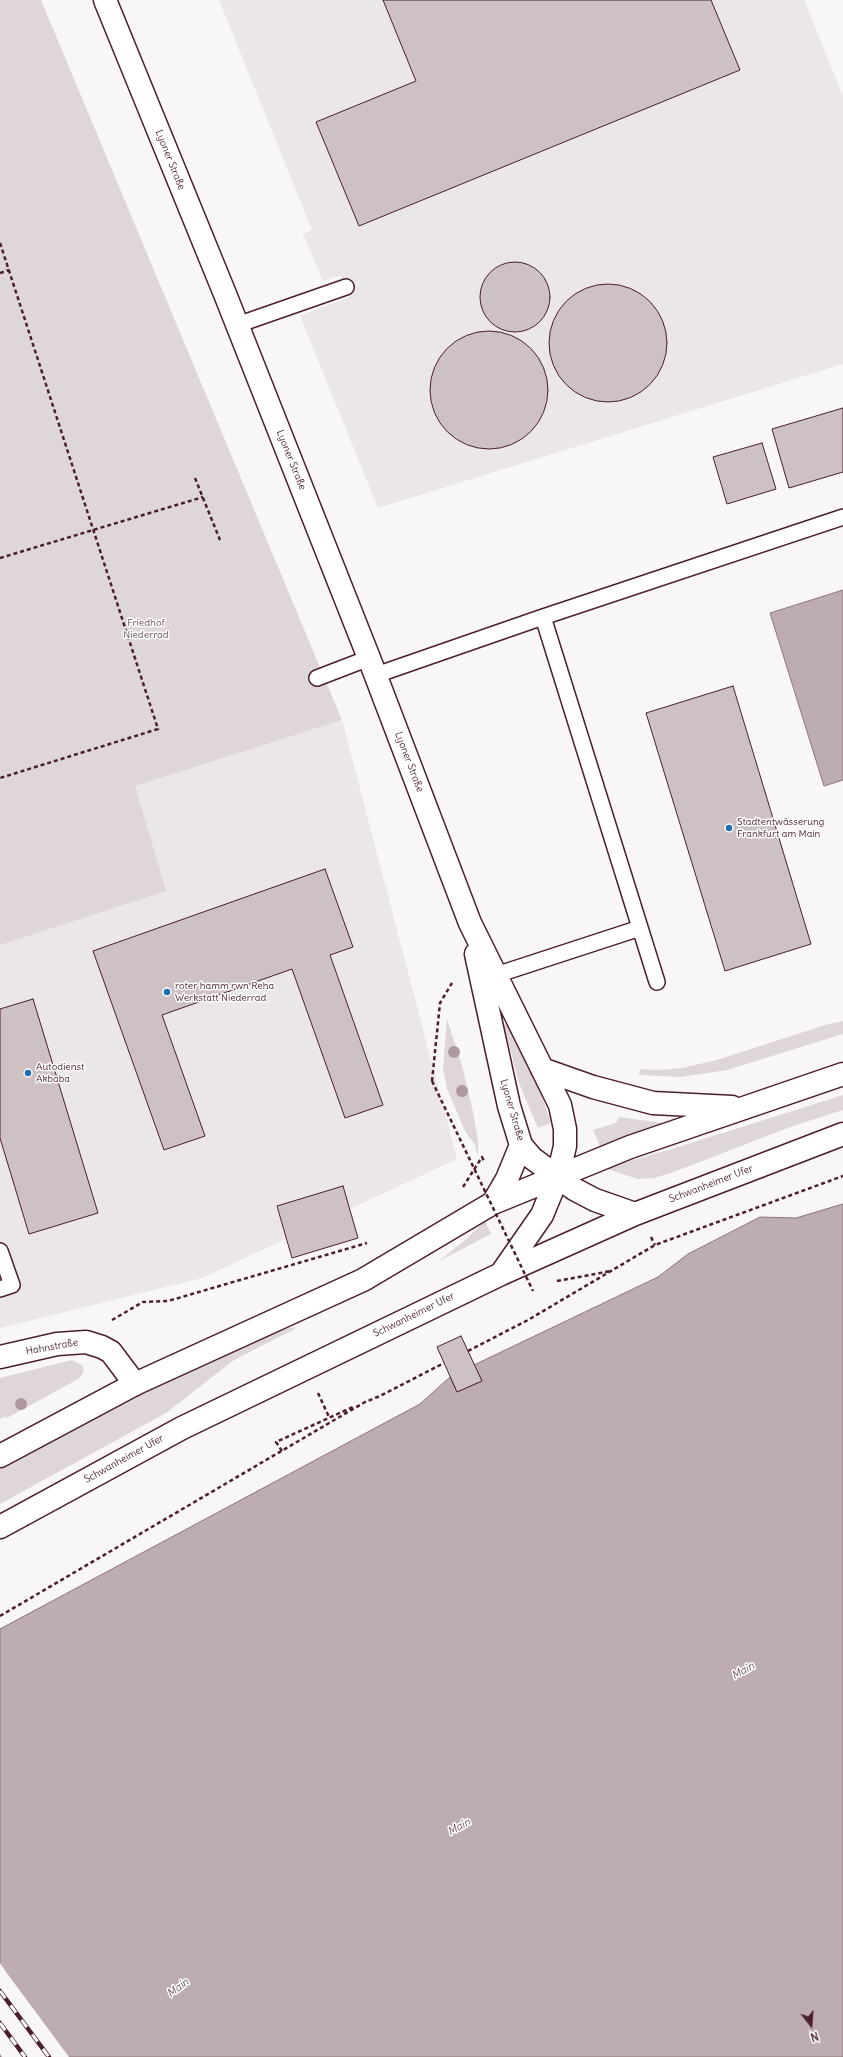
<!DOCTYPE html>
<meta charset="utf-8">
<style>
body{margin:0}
#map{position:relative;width:843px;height:2057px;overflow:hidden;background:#f8f6f7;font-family:Delius,sans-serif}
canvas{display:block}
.north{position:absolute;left:791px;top:2005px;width:40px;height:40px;-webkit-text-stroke:3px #fff;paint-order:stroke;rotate:163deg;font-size:11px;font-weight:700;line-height:16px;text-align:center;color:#4a1f2b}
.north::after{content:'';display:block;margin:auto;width:14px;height:18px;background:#4a1f2b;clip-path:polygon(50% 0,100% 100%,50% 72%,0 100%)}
</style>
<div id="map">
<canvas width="843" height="2057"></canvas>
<div class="north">N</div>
</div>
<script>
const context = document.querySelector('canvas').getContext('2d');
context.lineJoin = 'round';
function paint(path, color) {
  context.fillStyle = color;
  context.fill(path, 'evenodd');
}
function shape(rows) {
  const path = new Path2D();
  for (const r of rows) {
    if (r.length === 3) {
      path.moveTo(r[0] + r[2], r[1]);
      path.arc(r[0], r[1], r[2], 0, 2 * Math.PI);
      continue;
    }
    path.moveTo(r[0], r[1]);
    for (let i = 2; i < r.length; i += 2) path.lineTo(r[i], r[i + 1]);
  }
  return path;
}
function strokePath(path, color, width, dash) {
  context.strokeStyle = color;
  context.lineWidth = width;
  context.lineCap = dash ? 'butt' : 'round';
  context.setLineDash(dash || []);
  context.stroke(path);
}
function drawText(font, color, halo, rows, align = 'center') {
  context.font = font + ' Delius,sans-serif';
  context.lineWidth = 3;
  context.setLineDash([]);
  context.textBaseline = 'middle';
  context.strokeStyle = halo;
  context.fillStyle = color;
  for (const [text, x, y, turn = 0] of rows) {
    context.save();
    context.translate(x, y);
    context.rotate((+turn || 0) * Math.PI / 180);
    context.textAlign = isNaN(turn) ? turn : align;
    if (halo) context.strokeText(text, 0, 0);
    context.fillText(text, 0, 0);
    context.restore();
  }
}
paint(shape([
 [219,0,804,0,843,96,843,364,378,508,300,316,349,297,341,275,323,281,303,234,312,230],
 [342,720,457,1159,202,1278,0,1328,0,828]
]), '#ebe6e8');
paint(shape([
 [0,0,41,0,342,720,135,786,166,891,0,945],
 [447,1019,463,1069,473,1112,478,1140,478,1156,474,1143,466,1133,447,1089,443,1068],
 [843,1021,843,1034,727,1070,681,1077,639,1075,640,1069,659,1070,682,1068,717,1060,825,1025],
 [509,1024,529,1059,551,1123,538,1128,519,1083,504,1025],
 [843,1095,843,1110,793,1126,671,1173,654,1178,638,1179,604,1168,672,1149],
 [619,1117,677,1125,607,1147,600,1146,593,1130,616,1123],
 [485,1221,491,1234,439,1261,464,1241],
 [296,1327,293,1330,234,1360,166,1413,0,1504,0,1469,93,1417,151,1387,274,1332],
 [72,1360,82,1365,84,1371,80,1378,7,1418,6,1416,0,1419,0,1378]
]), '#ded6d9');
const water = shape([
 [843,590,843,780,824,786,770,613,843,590],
 [843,1204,843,2057,0,2057,0,1629,420,1404,450,1377,457,1392,482,1381,474,1365,658,1277,688,1254,760,1217,796,1218,843,1204]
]);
paint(water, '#bdadb0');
strokePath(water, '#8f747b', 1);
paint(shape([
 [0,1963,9,1976,69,2057,2,2057,0,2054]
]), '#f8f6f7');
const building = shape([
 [383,0,711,0,740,70,359,226,316,122,416,81,383,0],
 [515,297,35],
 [608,343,59],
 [489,390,59],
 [843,408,843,472,789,488,772,429,843,408],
 [762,443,776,489,727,504,713,457,762,443],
 [733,686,811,944,725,971,646,713,733,686],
 [325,869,353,947,330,955,383,1105,345,1118,292,969,162,1015,205,1136,164,1150,93,951,325,869],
 [33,999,98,1213,29,1234,0,1138,0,1009,33,999],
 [343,1186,358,1238,292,1258,277,1206,343,1186],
 [461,1336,482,1381,457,1392,437,1347,461,1336]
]);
paint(building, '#cdc1c4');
strokePath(building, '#4a1f2b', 1);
const lane = shape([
 [237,325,346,287],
 [376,675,543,617],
 [317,678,369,658],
 [496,975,640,928],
 [657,982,543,617,843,517],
 [0,1251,12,1285,0,1289]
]);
const street = shape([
 [0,1357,57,1344,86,1342,102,1347,111,1352,135,1384]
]);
const secondary = shape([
 [105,0,225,294,369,658,470,923,560,1105,565,1129,565,1146,558,1176,542,1215,501,1274],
 [476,954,509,1106,521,1145,532,1158,574,1189,595,1200,635,1214],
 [542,1069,593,1087,653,1103,732,1107],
 [493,1203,507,1179,521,1145],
 [0,1456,135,1384,363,1280,493,1203,630,1147,843,1074],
 [0,1527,182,1428,501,1274,635,1214,843,1134]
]);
strokePath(lane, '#4a1f2b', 18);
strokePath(street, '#4a1f2b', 25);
strokePath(secondary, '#4a1f2b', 25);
strokePath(shape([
 [0,243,158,729,0,778],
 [0,273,9,270],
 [195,478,220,540],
 [0,558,203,497],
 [432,1081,440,1003,452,983],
 [463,1187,482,1157,484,1161],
 [651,1237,655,1245],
 [557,1281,611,1271],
 [112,1320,143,1302,168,1301,367,1243],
 [468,1351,528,1320,655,1245,843,1176],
 [318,1393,329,1417],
 [282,1451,276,1442,355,1406],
 [0,1616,365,1402,380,1396,444,1363]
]), '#4a1f2b', 2.5, [4, 3]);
strokePath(lane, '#fff', 15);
strokePath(street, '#fff', 22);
strokePath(secondary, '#fff', 22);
const rail = shape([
 [0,1991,49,2057],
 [0,2023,25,2057]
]);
strokePath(rail, '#4a1f2b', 4.5);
strokePath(rail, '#fff', 3, [9]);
strokePath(shape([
 [432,1081,533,1291]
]), '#4a1f2b', 2.5, [4, 3]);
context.fillStyle = '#ad999e';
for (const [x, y] of [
 [454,1052],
 [462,1091],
 [21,1404]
]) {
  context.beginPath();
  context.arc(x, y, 6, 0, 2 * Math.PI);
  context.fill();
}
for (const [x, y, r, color] of [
 [729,828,4,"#1f6fb2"],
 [167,992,4,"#1f6fb2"],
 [28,1073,4,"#1f6fb2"]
]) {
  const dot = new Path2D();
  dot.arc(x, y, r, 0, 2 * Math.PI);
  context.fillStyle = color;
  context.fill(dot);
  strokePath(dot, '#fff', 1.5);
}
drawText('10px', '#4a1f2b', '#fff', [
 ["Lyoner Straße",170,160,68],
 ["Lyoner Straße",291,460,68],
 ["Lyoner Straße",409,762,69],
 ["Lyoner Straße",512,1110,74],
 ["Schwanheimer Ufer",711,1184,-21],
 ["Schwanheimer Ufer",414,1315,-26],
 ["Hahnstraße",52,1347,-10],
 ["Schwanheimer Ufer",124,1459,-29]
]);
drawText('10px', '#6f4d56', '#fff', [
 ["Friedhof",146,623],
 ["Niederrad",146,635]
]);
drawText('10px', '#4a1f2b', '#fff', [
 ["Stadtentwässerung",737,822],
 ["Frankfurt am Main",737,834],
 ["roter hamm rwn Reha",175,986],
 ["Werkstatt Niederrad",175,998],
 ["Autodienst",36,1067],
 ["Akbaba",36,1079]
], 'left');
drawText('italic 11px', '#72515a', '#fff', [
 ["Main",743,1671,-29],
 ["Main",459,1827,-29],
 ["Main",178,1988,-37]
]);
</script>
